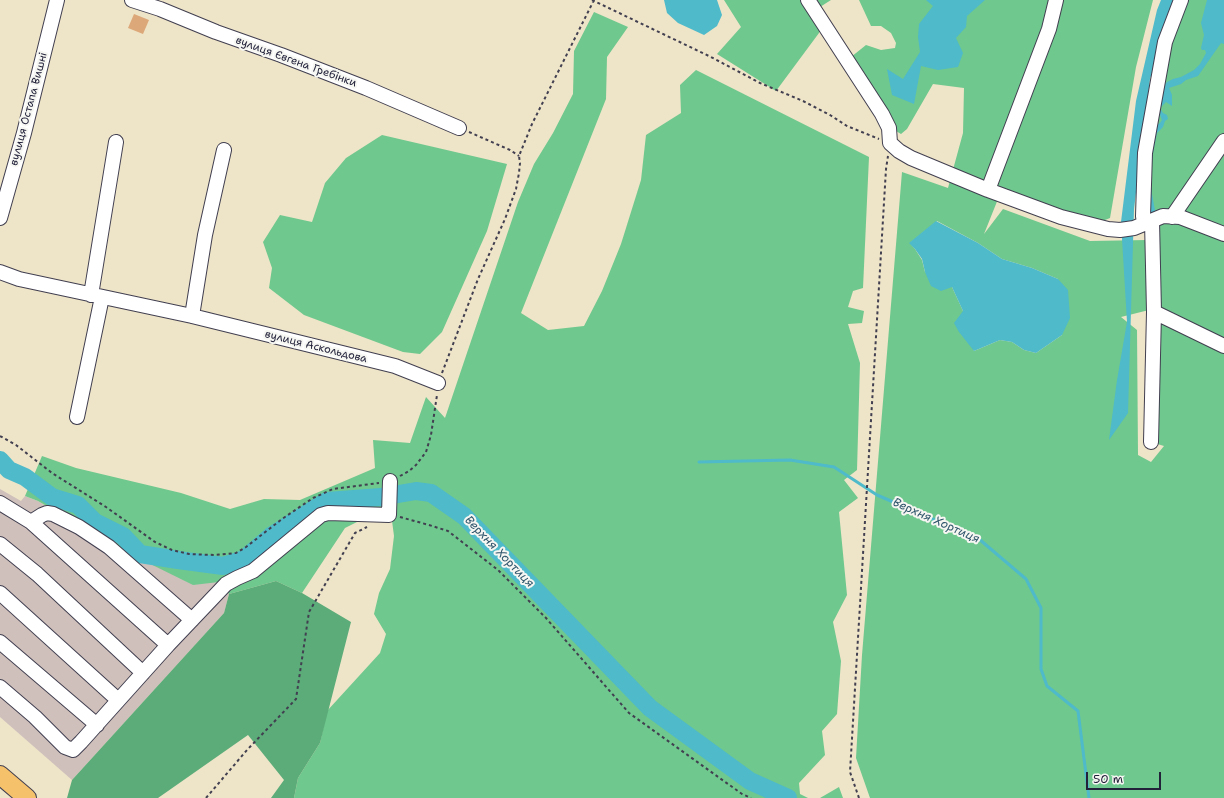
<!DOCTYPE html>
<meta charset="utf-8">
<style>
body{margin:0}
#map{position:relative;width:1224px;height:798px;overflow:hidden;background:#eee4c8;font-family:"Shantell Sans",sans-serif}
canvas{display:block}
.scale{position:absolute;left:1086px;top:772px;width:75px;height:18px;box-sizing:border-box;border:2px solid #22223b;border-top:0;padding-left:5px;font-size:12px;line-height:14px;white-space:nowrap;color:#22223b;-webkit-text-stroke:3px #f6f6f2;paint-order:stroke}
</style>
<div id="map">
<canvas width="1224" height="798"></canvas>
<div class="scale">50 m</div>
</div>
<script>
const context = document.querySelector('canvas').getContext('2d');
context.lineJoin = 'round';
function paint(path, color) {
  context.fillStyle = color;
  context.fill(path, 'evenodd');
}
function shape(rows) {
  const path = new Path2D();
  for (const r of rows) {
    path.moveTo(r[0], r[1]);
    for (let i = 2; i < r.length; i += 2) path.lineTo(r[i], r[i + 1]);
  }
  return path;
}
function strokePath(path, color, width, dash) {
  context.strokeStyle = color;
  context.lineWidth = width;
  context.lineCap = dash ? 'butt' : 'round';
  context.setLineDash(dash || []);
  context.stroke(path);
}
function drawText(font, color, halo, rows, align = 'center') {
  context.font = font + ' "Shantell Sans",sans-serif';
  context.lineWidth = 4;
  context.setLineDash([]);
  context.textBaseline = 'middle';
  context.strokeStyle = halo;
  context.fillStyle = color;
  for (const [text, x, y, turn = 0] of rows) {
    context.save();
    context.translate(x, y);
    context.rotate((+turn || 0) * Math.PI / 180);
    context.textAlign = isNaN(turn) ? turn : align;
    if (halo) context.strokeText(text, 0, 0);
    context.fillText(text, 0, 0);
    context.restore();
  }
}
paint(shape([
 [0,489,21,501,25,496,38,501,118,548,219,582,229,594,224,613,72,780,0,717]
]), '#cfc0bb');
paint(shape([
 [724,0,831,0,820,7,819,33,776,91,717,54,741,27],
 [859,0,1153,0,1136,67,1110,218,1095,224,1002,189,984,234,1003,209,1090,241,1147,240,1150,213,1145,175,1169,43,1186,0,1224,0,1224,798,870,798,856,758,862,655,902,172,948,188,963,133,964,88,933,84,907,129,901,134,896,131,851,57,866,45,881,50,895,48,896,43,891,33,881,26,871,26],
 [937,221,978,243,1002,259,1032,268,1058,279,1062,335,1036,353,1024,350,1012,342,1000,340,974,351,963,311,952,287,925,272,922,260,915,249,910,243],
 [1153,309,1151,442,1164,446,1151,462,1138,455,1137,330,1121,317],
 [594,12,628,27,607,57,606,99,521,313,548,330,584,326,602,291,621,244,641,180,646,135,681,113,680,85,696,70,869,157,863,288,853,291,848,307,864,311,862,323,848,324,860,363,857,470,844,480,858,498,839,512,847,595,833,622,841,661,837,714,822,731,825,755,799,783,800,794,808,798,294,798,298,778,320,743,327,711,380,653,386,634,374,614,379,593,390,569,394,536,391,513,369,516,345,528,302,593,276,581,229,594,219,582,193,585,118,548,38,501,25,496,42,456,76,468,181,493,230,509,264,499,300,500,375,468,373,440,410,443,426,397,445,418,518,202,534,164,553,133,573,94,574,51],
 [382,135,507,164,487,231,442,332,420,354,403,352,304,315,269,288,272,268,263,242,280,215,312,222,325,183,346,158],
 [839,787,843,798,820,798]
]), '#6fc88e');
paint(shape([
 [276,581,302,593,351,622,320,743,298,778,294,798,271,798,284,780,248,735,158,798,67,798,72,780,224,613,229,594]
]), '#5bac79');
paint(shape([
 [664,0,717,0,722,15,717,26,704,35,678,23,667,13],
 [926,0,985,0,967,16,966,27,956,38,963,53,958,67,938,70,921,66,914,104,892,95,887,69,903,79,920,52,918,37,919,24,933,6],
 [1161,0,1175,0,1150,79,1134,209,1128,413,1109,440,1117,380,1127,322,1121,222,1136,101,1157,10],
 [1207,0,1224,0,1224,44,1221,43,1198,76,1186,80,1181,84,1169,88,1172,95,1172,106,1166,102,1160,108,1163,113,1167,115,1168,119,1165,121,1163,127,1157,133,1153,153,1150,177,1152,194,1156,216,1152,217,1148,199,1153,128,1160,123,1162,120,1159,112,1163,87,1167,82,1173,79,1181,77,1194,70,1200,64,1206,53,1205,50,1202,50,1201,48,1204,35,1201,23],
 [936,221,978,243,1002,259,1032,268,1058,279,1068,290,1070,318,1062,335,1036,353,1024,350,1012,342,1000,340,974,351,959,332,954,323,963,311,952,287,941,291,931,286,925,272,922,259,915,249,909,243]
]), '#4ebaca');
strokePath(shape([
 [699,462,790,460,834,467,877,495,979,539,1026,579,1041,608,1041,669,1047,686,1078,711,1089,798]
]), '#4ebaca', 3);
strokePath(shape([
 [0,460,9,470,25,477,52,497,78,505,95,522,123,536,140,554,178,560,223,566,244,559,271,536,327,501,381,497,416,491,431,493,464,516,650,708,750,781,788,798]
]), '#4ebaca', 18);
paint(shape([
 [134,14,149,20,143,34,128,28]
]), '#dca879');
const minor = shape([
 [132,0,160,9,216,32,281,55,366,88,459,128],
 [808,0,882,114,889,128,890,143,899,151,911,158,988,190,1061,217,1108,229,1120,230,1134,228,1163,216,1180,217,1224,234],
 [988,190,1049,29,1056,0],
 [1172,217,1224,141],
 [0,218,24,133,57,0],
 [1144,224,1143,216,1145,153,1165,42,1181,0],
 [0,272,19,279,192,316,395,366,438,383],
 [91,295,116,142],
 [1154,312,1224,346],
 [192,316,205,235,224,150],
 [77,417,102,297],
 [1151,442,1154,312,1152,221],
 [0,503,31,522,168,645],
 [31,522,42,515,47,513,53,514,79,527,109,547,192,620],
 [0,544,37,574,143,673],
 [0,593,118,700],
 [0,642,97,725],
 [0,687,35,717,65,747,73,750,81,742,168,645,226,584,237,578,253,571,321,515,328,513,389,515,390,481]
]);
const major = shape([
 [0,775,27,798]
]);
strokePath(minor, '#413f50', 16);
strokePath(major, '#413f50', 20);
strokePath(shape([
 [592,0,711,57,760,83,803,101,830,115,847,126,879,139],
 [469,132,510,150,519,156],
 [442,373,478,279,505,219,516,189,519,173,520,163,519,156,532,124,594,0],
 [0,436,16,445,52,473,106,507,155,542,172,550,189,554,214,555,236,553,246,547,282,519,313,498,333,489,379,483],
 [400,476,409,471,416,465,426,452,431,435,437,395],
 [400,517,429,525,448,531,498,570,546,618,629,713,742,794,751,798],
 [206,798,247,750,296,699,309,612,355,533,367,527],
 [859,798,850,772,886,169,888,156]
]), '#413f50', 2, [3, 3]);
strokePath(minor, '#fff', 14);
strokePath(major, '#f5c16b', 18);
drawText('11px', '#22223b', '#f6f6f2', [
 ["вулиця Євгена Гребінки",296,62,20],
 ["вулиця Остапа Вишні",29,109,-75],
 ["вулиця Аскольдова",316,347,14]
]);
drawText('italic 12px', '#31576d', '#f6f6f2', [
 ["Верхня Хортиця",936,521,24],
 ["Верхня Хортиця",499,552,46]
]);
</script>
